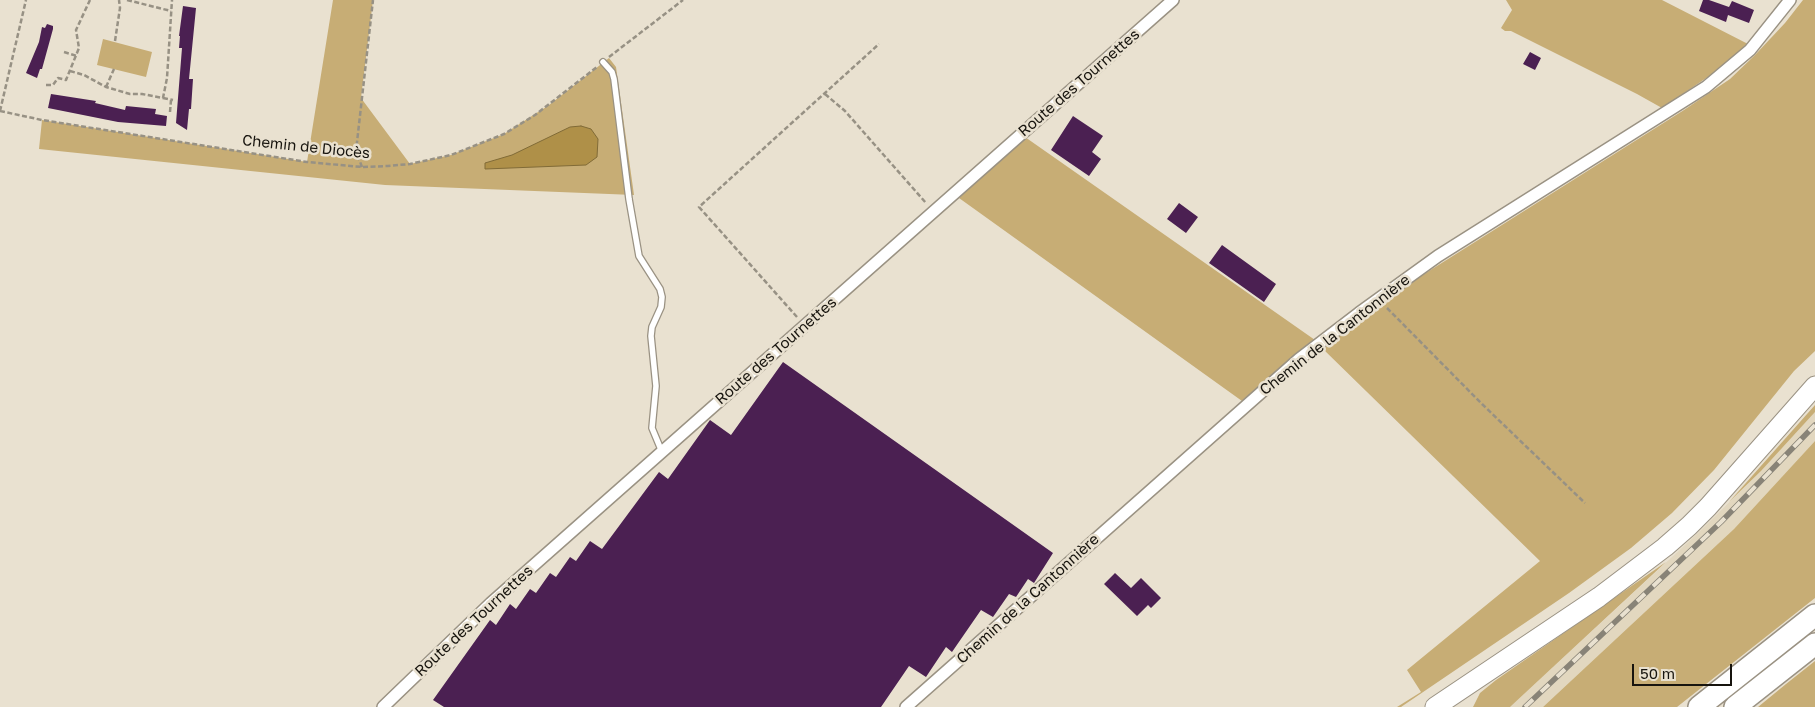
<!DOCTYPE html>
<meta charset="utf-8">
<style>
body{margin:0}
#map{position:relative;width:1815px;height:707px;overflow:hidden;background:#e9e1d0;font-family:"Golos Text",sans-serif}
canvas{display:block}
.scale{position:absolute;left:1632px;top:664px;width:100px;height:22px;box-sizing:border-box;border:2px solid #17140e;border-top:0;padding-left:6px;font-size:15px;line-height:18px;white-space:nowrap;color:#17140e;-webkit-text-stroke:4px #e9e1d0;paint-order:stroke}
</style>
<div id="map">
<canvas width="1815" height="707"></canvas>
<div class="scale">50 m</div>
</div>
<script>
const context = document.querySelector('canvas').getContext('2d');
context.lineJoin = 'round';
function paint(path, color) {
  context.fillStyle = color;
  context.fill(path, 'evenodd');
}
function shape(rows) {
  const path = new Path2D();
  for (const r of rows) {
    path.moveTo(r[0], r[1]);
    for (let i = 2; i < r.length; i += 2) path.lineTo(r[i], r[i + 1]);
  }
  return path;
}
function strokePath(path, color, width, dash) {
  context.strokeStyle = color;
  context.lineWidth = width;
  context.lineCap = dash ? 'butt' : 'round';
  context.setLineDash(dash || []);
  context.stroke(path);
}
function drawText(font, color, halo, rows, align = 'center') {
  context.font = font + ' "Golos Text",sans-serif';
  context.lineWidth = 5;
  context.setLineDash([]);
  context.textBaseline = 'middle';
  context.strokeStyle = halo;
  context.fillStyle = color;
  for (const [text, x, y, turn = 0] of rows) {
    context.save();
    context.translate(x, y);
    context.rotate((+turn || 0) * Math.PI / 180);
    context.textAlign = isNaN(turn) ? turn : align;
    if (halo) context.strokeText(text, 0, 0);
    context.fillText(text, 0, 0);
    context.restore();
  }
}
paint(shape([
 [1815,412,1815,441,1734,529,1543,707,1510,707,1698,533,1761,471]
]), '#e2d7bf');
paint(shape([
 [333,0,373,0,361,98,410,164,451,155,504,134,549,105,609,58,616,67,634,195,385,185,39,149,42,120,307,162],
 [1506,0,1662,0,1748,44,1724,66,1662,108,1637,94,1511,31,1505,31,1501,28,1512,10],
 [1803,0,1815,0,1815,351,1794,371,1714,470,1672,513,1631,548,1569,593,1401,707,1397,707,1421,692,1407,670,1540,561,1323,349,1391,295,1684,110,1730,79,1755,55,1785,23],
 [103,39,152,52,146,77,97,65],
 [1025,137,1315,340,1242,401,959,198],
 [1815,405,1815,412,1761,471,1729,502],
 [1815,441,1815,598,1677,707,1543,707,1734,529],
 [1666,562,1510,707,1473,707,1480,693,1496,680],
 [1815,661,1815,707,1758,707,1786,684]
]), '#c7ad75');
const water = shape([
 [581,126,591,129,598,139,597,157,586,165,485,169,485,163,512,155,570,127,581,126]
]);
paint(water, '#af9048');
strokePath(water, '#816b37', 1);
paint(shape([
 [1703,0,1709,0,1729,7,1732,1,1754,10,1749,23,1728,15,1726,22,1699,11],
 [183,6,196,8,189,79,193,79,191,109,189,109,187,130,176,123,182,48,179,48,180,36,179,36],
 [47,24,53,26,53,29,42,69,40,69,37,78,26,73,39,42,42,27,45,28],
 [1530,52,1541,58,1535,70,1523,64],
 [51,94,96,101,95,103,125,110,126,106,156,109,155,114,167,116,166,126,118,122,48,108],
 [1073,116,1103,136,1092,152,1101,159,1089,176,1051,150],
 [1179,203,1198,217,1186,233,1167,219],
 [1222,245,1276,284,1264,302,1209,263],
 [783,362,1053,553,1034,583,1028,579,1016,597,1009,594,993,617,981,610,952,652,946,647,926,677,909,666,881,707,444,707,433,700,490,620,496,625,510,604,516,609,530,589,536,593,550,573,556,577,570,557,576,561,590,541,602,549,659,472,668,479,710,420,731,435],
 [1115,573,1131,588,1141,578,1161,598,1151,608,1148,605,1137,616,1104,584]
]), '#4b2052');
const service = shape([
 [603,62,612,72,614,79,629,199,639,256,660,289,662,297,661,307,652,327,651,336,656,386,652,428,662,452]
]);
const minor = shape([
 [383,707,491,603,1173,0],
 [906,707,1299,359,1359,313,1438,256,1706,87,1750,50,1790,0]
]);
const primary = shape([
 [1435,707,1599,597,1665,547,1689,526,1708,507,1815,386]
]);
const motorway = shape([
 [1699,707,1815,615],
 [1735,707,1815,644]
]);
strokePath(service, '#9a9283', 8);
strokePath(minor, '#9a9283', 14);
strokePath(primary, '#9a9283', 21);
strokePath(motorway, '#9a9283', 24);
strokePath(shape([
 [127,0,171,11],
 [115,41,120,8,119,0],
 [64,52,77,56],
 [609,57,683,0],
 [70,71,84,75,106,87,130,94,142,94,163,98,167,78,172,0],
 [46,85,53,85,58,78,66,80,79,48,76,30,90,0],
 [106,87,114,69],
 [825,94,845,111,926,203],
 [163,98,173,100],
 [0,111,42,120,307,162,362,167,388,166,410,164,451,155,504,134,535,115,597,67],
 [0,111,26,0],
 [170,112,171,100],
 [362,167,356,151,373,0],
 [1387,308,1482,404,1585,503],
 [797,317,699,207,879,44]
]), '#979184', 2.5, [5, 2.5]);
strokePath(service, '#fff', 5.5);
strokePath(minor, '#fff', 11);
strokePath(primary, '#fff', 19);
strokePath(motorway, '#fff', 21);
const rail = shape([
 [1525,707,1721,522,1815,425]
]);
strokePath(rail, '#888377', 5.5);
strokePath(rail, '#e9e1d0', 4, [11]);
drawText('15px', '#17140e', '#e9e1d0', [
 ["Route des Tournettes",1079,83,-41],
 ["Chemin de Diocès",306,147,6],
 ["Chemin de la Cantonnière",1335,335,-38],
 ["Route des Tournettes",776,351,-41],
 ["Chemin de la Cantonnière",1028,599,-42],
 ["Route des Tournettes",474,621,-43]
]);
</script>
